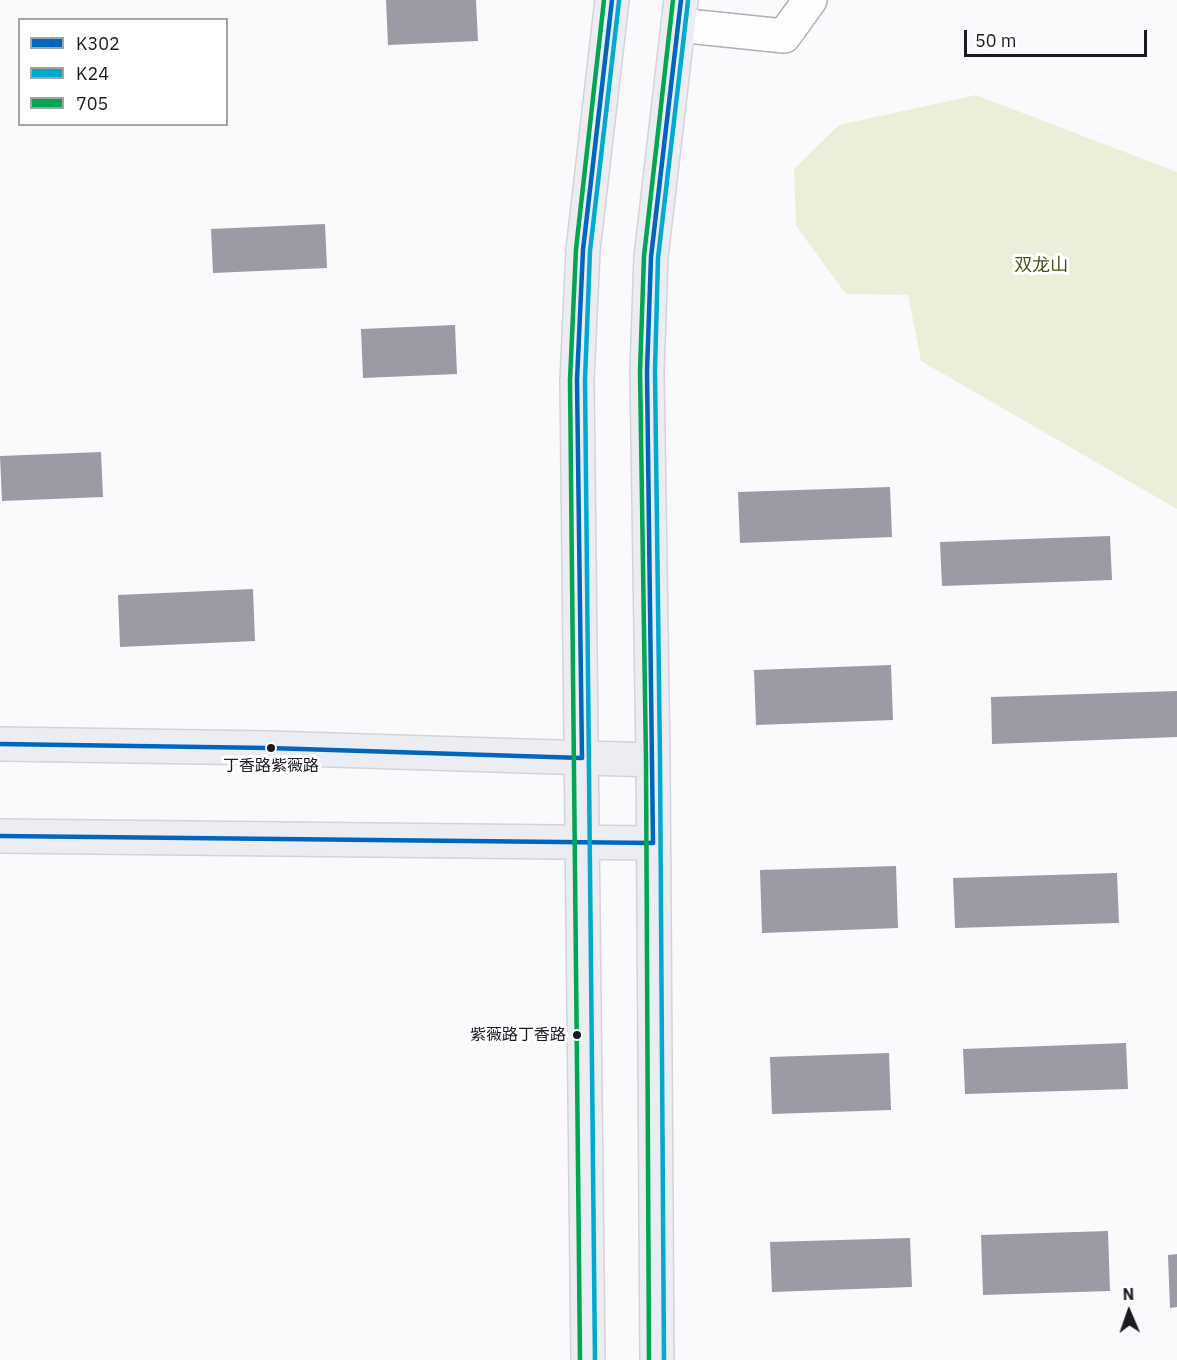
<!DOCTYPE html>
<meta charset="utf-8">
<style>
body{margin:0}
#map{position:relative;width:1177px;height:1360px;overflow:hidden;background:#fafafd;font-family:"IBM Plex Sans",sans-serif}
canvas{display:block}
.legend{position:absolute;left:18px;top:18px;width:210px;height:108px;box-sizing:border-box;background:#fff;border:2px solid #a3a3a7;margin:0;padding:8px 10px;list-style:none;font-size:18px;color:#191a22}
.legend li{display:flex;align-items:center;gap:12px;height:30px}
.legend b{width:30px;border:2px solid #a3a3a7}
.north{position:absolute;left:1099px;top:1282px;width:60px;height:60px;-webkit-text-stroke:4px #fff;paint-order:stroke;rotate:358deg;font-size:16px;font-weight:700;line-height:24px;text-align:center;color:#191a22}
.north::after{content:'';display:block;margin:auto;width:21px;height:27px;background:#191a22;clip-path:polygon(50% 0,100% 100%,50% 72%,0 100%)}
.scale{position:absolute;left:964px;top:30px;width:183px;height:27px;box-sizing:border-box;border:3px solid #191a22;border-top:0;padding-left:8px;font-size:18px;line-height:21px;white-space:nowrap;color:#191a22;-webkit-text-stroke:4px #fff;paint-order:stroke}
</style>
<div id="map">
<canvas width="1177" height="1360"></canvas>
<ul class="legend">
<li><b style="height:8px;background:#0065bd"></b>K302</li>
<li><b style="height:8px;background:#00a9ce"></b>K24</li>
<li><b style="height:8px;background:#00a651"></b>705</li>
</ul>
<div class="north">N</div>
<div class="scale">50 m</div>
</div>
<script>
const context = document.querySelector('canvas').getContext('2d');
context.lineJoin = 'round';
function paint(path, color) {
  context.fillStyle = color;
  context.fill(path, 'evenodd');
}
function shape(rows) {
  const path = new Path2D();
  for (const r of rows) {
    path.moveTo(r[0], r[1]);
    for (let i = 2; i < r.length; i += 2) path.lineTo(r[i], r[i + 1]);
  }
  return path;
}
function strokePath(path, color, width, dash) {
  context.strokeStyle = color;
  context.lineWidth = width;
  context.lineCap = dash ? 'butt' : 'round';
  context.setLineDash(dash || []);
  context.stroke(path);
}
function drawText(font, color, halo, rows, align = 'center') {
  context.font = font + ' "IBM Plex Sans","Noto Sans SC",sans-serif';
  context.lineWidth = 6;
  context.setLineDash([]);
  context.textBaseline = 'middle';
  context.strokeStyle = halo;
  context.fillStyle = color;
  for (const [text, x, y, turn = 0] of rows) {
    context.save();
    context.translate(x, y);
    context.rotate((+turn || 0) * Math.PI / 180);
    context.textAlign = isNaN(turn) ? turn : align;
    if (halo) context.strokeText(text, 0, 0);
    context.fillText(text, 0, 0);
    context.restore();
  }
}
paint(shape([
 [976,95,1177,172,1177,509,921,361,908,295,846,294,796,226,794,169,839,125]
]), '#ebeed9');
paint(shape([
 [386,0,476,0,478,41,388,45],
 [325,224,327,268,213,273,211,229],
 [455,325,457,374,363,378,361,329],
 [101,452,103,497,2,501,0,456],
 [890,487,892,537,740,543,738,492],
 [1110,536,1112,580,942,586,940,542],
 [253,589,255,641,120,647,118,595],
 [891,665,893,720,756,725,754,670],
 [1177,691,1177,737,992,744,991,697],
 [896,866,898,928,762,933,760,870],
 [1117,873,1119,923,955,928,953,878],
 [1126,1043,1128,1089,965,1094,963,1049],
 [889,1053,891,1110,772,1114,770,1057],
 [1108,1231,1110,1291,983,1295,981,1235],
 [910,1238,912,1287,772,1292,770,1242],
 [1177,1254,1177,1307,1170,1308,1168,1255]
]), '#9a9ba4');
const minor = shape([
 [678,25,784,36,810,0]
]);
const major = shape([
 [0,744,269,748,653,760],
 [0,836,653,843],
 [588,1360,577,380,583,250,612,0],
 [657,1360,653,760,647,371,651,257,681,0]
]);
strokePath(minor, '#aeafb4', 36);
strokePath(major, '#d4d4d6', 36);
strokePath(minor, '#fefeff', 33);
strokePath(major, '#ecedf3', 33);
strokePath(shape([
 [0,744,269,748,582,758,577,380,583,250,612,0],
 [0,836,653,843,647,371,651,257,681,0]
]), '#0065bd', 4.5);
strokePath(shape([
 [595,1360,585,380,590,251,619,1],
 [664,1360,660,760,655,371,658,258,688,1]
]), '#00a9ce', 4.5);
strokePath(shape([
 [580,1360,570,380,576,249,604,0],
 [649,1360,646,760,640,371,644,256,673,0]
]), '#00a651', 4.5);
for (const [x, y, r, color] of [
 [271,748,5,"#191a22"],
 [577,1035,5,"#191a22"]
]) {
  const dot = new Path2D();
  dot.arc(x, y, r, 0, 2 * Math.PI);
  context.fillStyle = color;
  context.fill(dot);
  strokePath(dot, '#fff', 2);
}
drawText('16px', '#191a22', '#fff', [
 ["丁香路紫薇路",271,766],
 ["紫薇路丁香路",566,1035,"right"]
]);
drawText('18px', '#4b5117', '#fff', [
 ["双龙山",1041,266]
]);
</script>
